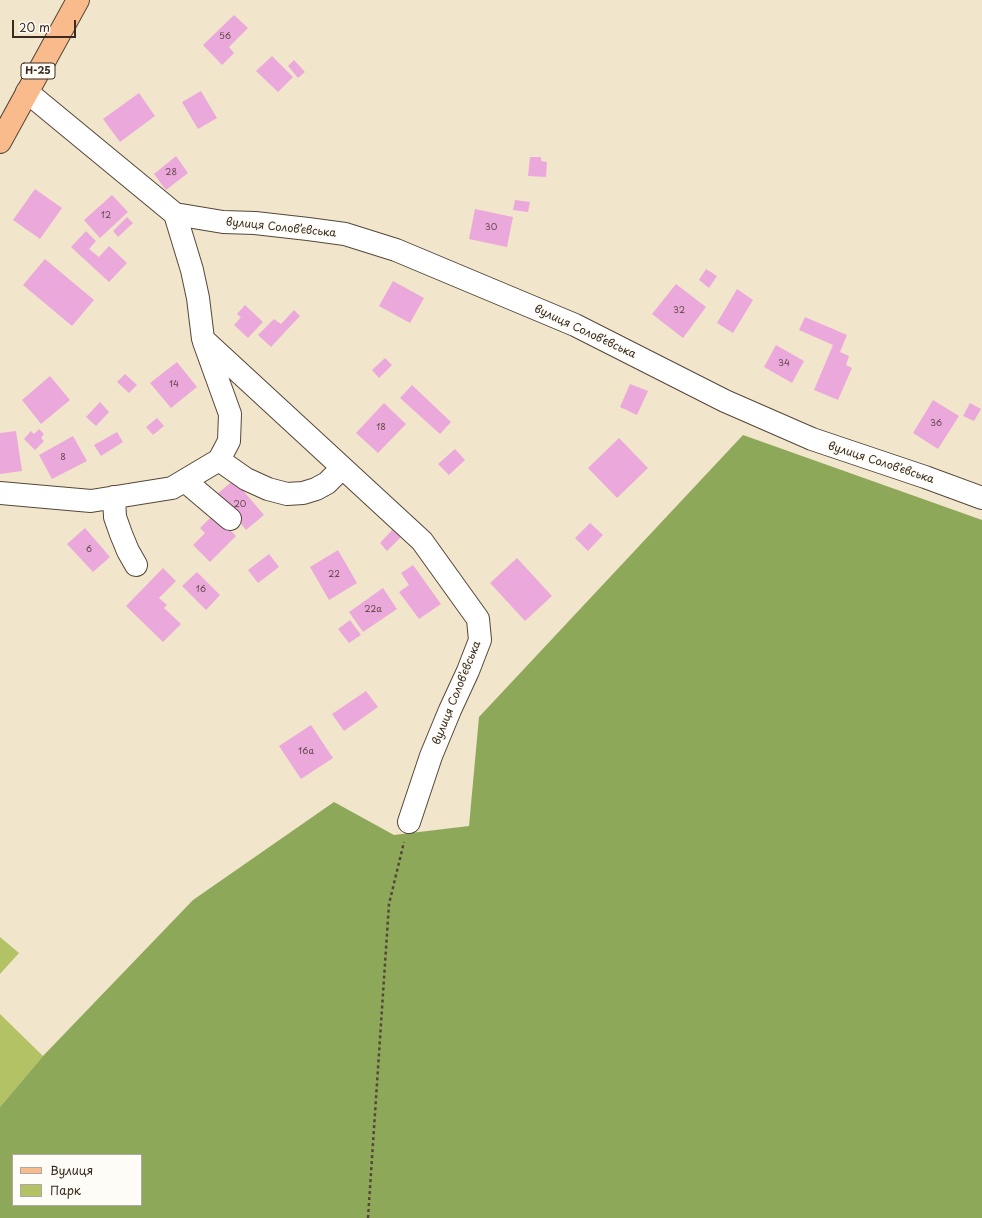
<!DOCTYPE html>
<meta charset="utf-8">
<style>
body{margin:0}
#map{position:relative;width:982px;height:1218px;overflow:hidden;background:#f1e6cc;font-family:"Playpen Sans",sans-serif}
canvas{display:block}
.legend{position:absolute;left:12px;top:1154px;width:130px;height:52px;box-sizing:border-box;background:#fdfcf7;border:1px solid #afa8a0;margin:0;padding:5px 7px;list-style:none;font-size:12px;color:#3b2a1e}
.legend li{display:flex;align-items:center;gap:8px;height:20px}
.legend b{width:20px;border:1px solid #afa8a0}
.scale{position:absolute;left:12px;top:20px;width:64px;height:18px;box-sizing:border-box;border:2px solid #3b2a1e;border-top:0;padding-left:5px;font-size:12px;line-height:14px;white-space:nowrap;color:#3b2a1e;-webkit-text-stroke:3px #fdfcf7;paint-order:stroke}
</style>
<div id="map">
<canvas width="982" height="1218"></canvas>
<ul class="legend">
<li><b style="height:5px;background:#fabb8c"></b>Вулиця</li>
<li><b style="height:11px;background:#b3c264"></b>Парк</li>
</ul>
<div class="scale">20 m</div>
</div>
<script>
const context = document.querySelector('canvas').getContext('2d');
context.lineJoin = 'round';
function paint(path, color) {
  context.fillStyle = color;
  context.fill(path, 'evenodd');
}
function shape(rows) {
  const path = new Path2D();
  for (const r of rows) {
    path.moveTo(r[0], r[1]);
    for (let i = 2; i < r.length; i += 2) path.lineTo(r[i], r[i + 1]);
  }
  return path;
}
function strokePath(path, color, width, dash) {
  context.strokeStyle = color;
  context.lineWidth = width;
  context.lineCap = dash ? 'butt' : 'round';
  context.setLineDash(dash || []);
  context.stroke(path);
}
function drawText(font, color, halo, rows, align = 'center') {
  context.font = font + ' "Playpen Sans",sans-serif';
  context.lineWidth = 3.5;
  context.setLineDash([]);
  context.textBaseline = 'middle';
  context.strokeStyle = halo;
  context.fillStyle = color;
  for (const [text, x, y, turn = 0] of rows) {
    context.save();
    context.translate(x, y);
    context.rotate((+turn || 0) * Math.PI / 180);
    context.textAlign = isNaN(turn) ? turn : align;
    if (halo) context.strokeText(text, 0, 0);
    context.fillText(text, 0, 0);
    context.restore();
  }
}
paint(shape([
 [0,937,19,953,0,974],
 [0,1014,43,1056,0,1107]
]), '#b3c264');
paint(shape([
 [743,435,982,520,982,1218,0,1218,0,1107,43,1056,193,900,334,802,394,835,469,826,479,717],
 [13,1155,141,1155,141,1205,13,1205]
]), '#8ea85a');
paint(shape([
 [234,15,248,28,229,47,234,53,222,65,203,45],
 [272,56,293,77,278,92,256,71],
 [294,60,305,72,298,78,288,66],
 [201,91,217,118,198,129,182,102],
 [139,93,155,116,120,142,103,119],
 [176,156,188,173,166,190,154,174],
 [530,157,541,157,541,161,547,162,546,177,528,176],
 [35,189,62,208,40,239,13,220],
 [112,195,128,212,100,238,84,220],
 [515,200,530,202,528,212,513,210],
 [475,209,513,217,507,247,469,239],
 [127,217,133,223,118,237,113,231],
 [86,231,96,241,89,249,99,257,109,246,127,263,109,282,71,247],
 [45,259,94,300,72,326,23,285],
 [706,269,717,276,709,288,699,280],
 [393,281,424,298,410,323,379,306],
 [676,284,706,307,683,338,652,314],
 [737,289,753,300,733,333,717,323],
 [245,305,263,322,248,338,234,325,241,317,237,314],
 [294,310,300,316,271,347,258,335,274,319,281,324],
 [805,317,847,335,840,352,849,356,846,365,852,368,838,400,814,390,833,345,799,330],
 [776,345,804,361,792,383,764,367],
 [385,358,392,365,379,378,372,370],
 [177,362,197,387,171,408,150,383],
 [125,374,137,385,129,393,117,382],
 [50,376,70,400,41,424,22,400],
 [630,384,648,391,637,415,620,407],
 [412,385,451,422,440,434,400,398],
 [933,400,959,416,938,449,913,433],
 [100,402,109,412,96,426,86,417],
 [384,403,406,424,378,453,356,433],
 [970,403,981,409,974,421,963,416],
 [157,418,164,426,153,435,146,427],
 [39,429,44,434,41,438,44,441,35,450,24,439,31,431,34,434],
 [16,431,22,471,0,474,0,433],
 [117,432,123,442,101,456,94,445],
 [73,436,87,461,52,479,39,455],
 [619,438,648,468,617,498,588,468],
 [455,449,465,460,449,475,438,464],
 [234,480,264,515,246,530,217,494],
 [214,514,236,536,210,562,193,545,205,533,200,528],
 [590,523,603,535,588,551,575,538],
 [85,528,110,557,93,572,67,544],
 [393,529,401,537,387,551,380,543],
 [338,550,357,583,329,600,310,567],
 [269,554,279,567,258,583,248,570],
 [517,558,552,596,525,621,490,583],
 [413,565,441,604,419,619,399,592,409,585,401,573],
 [163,568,176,581,159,598,167,605,164,608,181,624,163,642,126,606],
 [197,572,220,595,206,610,182,586],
 [383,588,397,609,363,632,349,612],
 [350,620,361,635,349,643,338,629],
 [366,691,378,707,344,731,332,714],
 [311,725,333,758,301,779,279,746]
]), '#eba8db');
const minor = shape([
 [27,92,175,214,223,222,255,223,308,229,345,234,396,250,575,325,725,401,812,439,925,477,982,498],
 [175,214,192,270,198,298,203,339,422,541,478,619,480,640,468,671,450,710,431,756,409,822],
 [219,460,246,479,268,489,287,494,303,493,316,489,327,483,342,468],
 [185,481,230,519],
 [0,493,91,501,172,488,219,460,229,441,230,414,204,342],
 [114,497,115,517,121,534,128,551,136,565]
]);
const major = shape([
 [0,142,78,0]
]);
strokePath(minor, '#564638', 24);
strokePath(major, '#564638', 24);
strokePath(shape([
 [368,1218,389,904,404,842]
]), '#564638', 2.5, [3, 3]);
strokePath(minor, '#fff', 22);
strokePath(major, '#fabb8c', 22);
drawText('9px', '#674a4d', null, [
 ["56",225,37],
 ["28",171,173],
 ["12",106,216],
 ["30",491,228],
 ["32",679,311],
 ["34",784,364],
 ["14",174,385],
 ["36",936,424],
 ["18",381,428],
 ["8",63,458],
 ["20",240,505],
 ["6",89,550],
 ["22",334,575],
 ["16",201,590],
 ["22а",373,610],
 ["16а",306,752]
]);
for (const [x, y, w] of [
 [38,71,34]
]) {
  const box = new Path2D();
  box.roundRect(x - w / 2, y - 8, w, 16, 3);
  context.fillStyle = '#fdfcf7';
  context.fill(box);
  strokePath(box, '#3b2a1e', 1);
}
drawText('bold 10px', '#3b2a1e', null, [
 ["Н-25",38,71]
]);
drawText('11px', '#3b2a1e', '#fdfcf7', [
 ["вулиця Соловʼєвська",281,228,6],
 ["вулиця Соловʼєвська",585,332,25],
 ["вулиця Соловʼєвська",881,463,18],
 ["вулиця Соловʼєвська",457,693,-68]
]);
</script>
